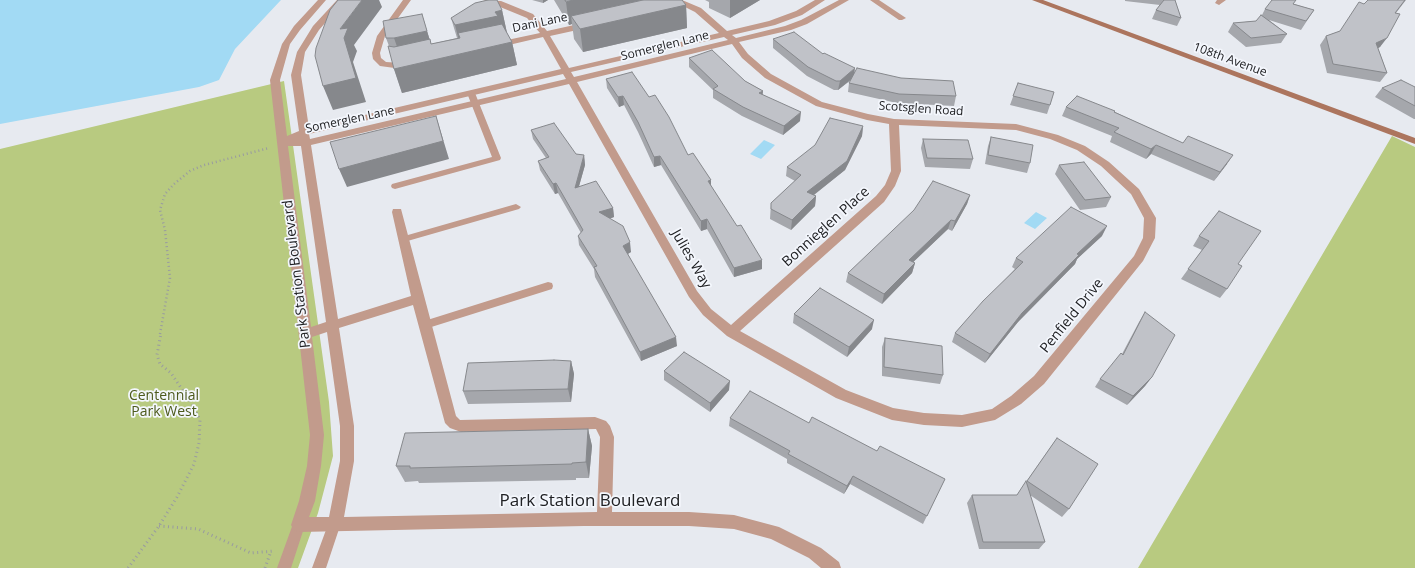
<!DOCTYPE html>
<style>
body{margin:0}
canvas{display:block;background:#e7eaf0}
</style>
<canvas width="1415" height="568"></canvas>
<script>
const context = document.querySelector('canvas').getContext('2d');
context.lineJoin = 'round';
function paint(path, color) {
  context.fillStyle = color;
  context.fill(path, 'evenodd');
}
function shape(rows) {
  const path = new Path2D();
  for (const r of rows) {
    path.moveTo(r[0], r[1]);
    for (let i = 2; i < r.length; i += 2) path.lineTo(r[i], r[i + 1]);
  }
  return path;
}
function strokePath(path, color, width, dash) {
  context.strokeStyle = color;
  context.lineWidth = width;
  context.lineCap = dash ? 'butt' : 'round';
  context.setLineDash(dash || []);
  context.stroke(path);
}
function drawText(font, color, halo, rows, align = 'center') {
  context.font = font + ' "Open Sans",sans-serif';
  context.lineWidth = 3.5;
  context.setLineDash([]);
  context.textBaseline = 'middle';
  context.strokeStyle = halo;
  context.fillStyle = color;
  for (const [text, x, y, turn = 0] of rows) {
    context.save();
    context.translate(x, y);
    context.rotate((+turn || 0) * Math.PI / 180);
    context.textAlign = isNaN(turn) ? turn : align;
    if (halo) context.strokeText(text, 0, 0);
    context.fillText(text, 0, 0);
    context.restore();
  }
}
paint(shape([
 [284,81,329,402,333,456,318,513,298,568,0,568,0,149],
 [1392,136,1415,147,1415,568,1138,568]
]), '#b8ca80');
paint(shape([
 [0,0,281,0,235,49,219,80,199,87,0,124],
 [764,140,775,145,761,159,750,154],
 [1036,212,1047,218,1035,229,1024,223]
]), '#a2daf4');
strokePath(shape([
 [160,334,170,278,165,230,160,210,165,194,174,184,190,171,204,165,269,148]
]), '#999ba0', 2.5, [1, 3]);
strokePath(shape([
 [159,526,198,529,251,553,275,551],
 [128,568,159,526,177,497,194,464,199,443,200,420,192,404,171,373,160,364,157,355,161,333],
 [265,568,271,551]
]), '#999ba0', 3, [1, 3.5]);
paint(shape([
 [468,91,474,91,475,93,501,158,500,160,395,189,392,188,391,186,392,184,492,157,467,93,468,91],
 [516,204,521,207,519,209,404,242,399,239,401,237,516,204],
 [548,282,552,283,553,286,552,289,425,329,421,328,420,325,421,322,548,282],
 [335,517,340,519,341,523,326,568,312,568,330,519,335,517],
 [299,519,304,521,305,525,291,568,277,568,294,521,299,519]
]), '#c29b8c');
paint(shape([
 [318,0,326,0,300,30,290,44,280,80,287,136,299,131,291,75,297,52,313,26,337,0,345,0,319,30,305,52,301,75,309,128,561,69,543,37,496,48,493,47,492,45,493,43,540,33,527,18,483,0,501,1,533,14,547,31,588,22,591,23,592,25,591,27,550,36,569,68,719,33,695,12,671,0,682,0,701,8,727,31,769,21,796,11,815,0,825,0,802,15,775,25,732,35,736,38,785,26,801,20,839,0,849,0,807,24,791,30,739,42,748,54,771,74,822,102,868,114,894,119,1016,124,1058,135,1085,146,1109,162,1139,189,1156,218,1155,238,1143,261,1044,384,1021,404,995,420,962,427,924,425,892,420,836,398,727,336,703,315,689,297,569,84,311,145,338,319,411,296,392,212,393,209,401,209,456,416,460,420,595,417,606,421,610,426,614,437,612,512,689,512,734,515,779,527,821,548,839,562,841,568,821,568,809,558,771,539,734,529,689,526,584,526,299,532,294,530,291,525,299,501,307,466,310,435,270,80,282,44,294,26,318,0],
 [724,37,728,40,574,77,571,72,724,37],
 [732,44,742,58,765,78,816,106,867,120,889,124,891,171,885,185,876,196,731,325,711,309,697,291,577,82,732,44],
 [563,74,566,79,310,139,309,134,563,74],
 [899,125,1016,130,1050,139,1077,150,1101,166,1131,194,1144,218,1143,238,1134,256,1034,376,1011,396,992,409,962,415,924,413,893,408,846,390,740,331,884,202,895,186,901,171,899,125],
 [288,146,301,146,326,322,311,327,288,146],
 [413,305,445,423,450,428,461,432,596,429,600,437,597,512,344,517,354,461,354,426,339,328,413,305],
 [327,332,340,426,340,461,329,517,309,517,315,501,321,466,324,435,312,337,327,332],
 [403,0,411,0,385,36,380,53,381,58,386,62,401,63,408,61,412,64,402,69,380,66,373,59,372,53,377,36,403,0],
 [870,0,879,0,906,18,902,20,899,20,870,0],
 [1217,0,1226,0,1219,5,1215,3,1217,0]
]), '#c29b8c');
paint(shape([
 [1032,0,1043,0,1415,138,1415,144,1032,0]
]), '#ac755e');
paint(shape([
 [532,0,548,0,543,3],
 [554,0,682,0,686,5,687,28,583,52,574,39,572,24,569,25],
 [705,0,760,0,730,18,709,8,709,2],
 [1125,0,1175,0,1181,18,1177,26,1152,19,1156,10,1160,5,1125,1],
 [1368,0,1406,0,1396,13,1380,47,1378,48,1387,73,1380,82,1327,73,1320,45,1326,36,1340,31],
 [1294,4,1314,10,1301,30,1269,20,1287,34,1281,43,1246,47,1228,32,1233,23,1256,21,1262,15,1265,9],
 [502,10,507,33,512,42,517,65,402,93,394,69,389,46,386,38,422,14,431,44,457,38,451,18],
 [773,39,823,54,854,73,956,96,954,106,897,103,848,92,849,83,851,80,838,90,834,90,807,76,773,48],
 [689,58,745,81,763,91,762,95,800,121,783,135,742,116,713,98,713,90,689,67],
 [606,79,688,155,711,186,762,269,734,277,707,229,701,231,661,165,654,167,638,132,624,105,619,107,607,88],
 [1018,83,1050,105,1047,114,1010,105],
 [1415,87,1415,119,1414,119,1375,97,1382,88],
 [1066,107,1115,112,1227,164,1214,181,1151,154,1146,159,1110,142,1112,136,1062,116],
 [863,126,862,136,845,170,814,195,816,196,815,206,791,230,770,219,771,203,795,181,786,176,787,167],
 [531,130,576,154,584,155,585,165,579,186,613,208,614,217,609,219,631,252,628,254,677,346,641,361,595,277,594,269,579,245,578,236,581,233,558,193,555,194,540,170,538,161,546,158,533,139],
 [991,137,1030,163,1027,173,985,164,988,146],
 [923,139,973,159,970,169,925,167,921,148],
 [1059,165,1111,197,1106,207,1080,210,1055,174],
 [970,195,967,204,952,231,948,229,913,262,915,263,912,273,882,304,846,282,848,273],
 [1219,211,1227,289,1220,298,1181,279,1202,250,1193,246,1199,236],
 [1102,236,1077,259,1075,264,1018,322,985,363,952,342,955,333,1015,269,1012,267,1016,258],
 [1145,312,1152,377,1145,386,1127,405,1095,387,1100,379,1122,354,1139,322],
 [794,314,872,329,847,357,793,323],
 [885,338,943,375,940,384,882,376,882,347],
 [571,361,574,374,571,402,468,404,463,391],
 [664,371,729,390,710,412,664,380],
 [730,418,809,423,945,479,923,524,850,484,844,494,787,463,787,459,729,426],
 [588,429,592,446,589,478,576,478,576,480,419,483,418,481,405,482,396,466],
 [1057,438,1069,509,1062,517,1030,495,1045,542,1039,549,979,549,967,503,972,495,1017,495]
]), '#a5a7ac');
paint(shape([
 [362,0,379,0,382,7,354,45,357,51,353,62,366,102,333,110,323,86,340,29],
 [543,0,548,0,543,3],
 [573,0,643,0,571,16,572,24,569,25,566,2],
 [730,0,760,0,730,18],
 [686,5,687,28,583,52,580,29],
 [502,10,507,33,460,38,458,33,462,48,461,49,455,25,495,12],
 [427,31,434,54,402,61,394,38],
 [1387,38,1380,47,1370,52,1376,43],
 [512,42,517,65,402,93,394,69],
 [855,68,854,77,838,90,840,81],
 [763,91,762,100,759,93],
 [623,96,624,105,619,107,618,97],
 [801,112,800,121,783,135,784,126],
 [436,116,449,159,347,187,339,169],
 [863,126,862,136,845,170,806,201,807,192],
 [1156,145,1151,154,1146,159,1151,149],
 [584,155,585,165,576,197,575,188],
 [1233,155,1227,164,1214,181,1220,172],
 [660,156,661,165,654,167,654,157],
 [711,180,711,189,708,181],
 [556,183,558,193,555,194,553,184],
 [970,195,967,204,952,231,955,221],
 [816,196,815,206,791,230,792,220],
 [613,208,614,217,600,222,599,212],
 [707,219,707,229,701,231,701,221],
 [951,220,948,229,906,269,909,260],
 [1107,226,1102,236,1077,259,1075,264,1018,322,985,363,990,354,1022,313,1077,254],
 [630,242,631,252,624,256,623,246],
 [762,260,762,269,734,277,734,268],
 [915,263,912,273,882,304,884,294],
 [874,320,872,329,847,357,849,347],
 [676,337,677,346,641,361,640,352],
 [571,361,574,374,571,402,568,389],
 [1152,377,1145,386,1127,405,1133,396],
 [730,381,729,390,710,412,710,403],
 [588,429,592,446,589,478,586,462],
 [853,476,850,484,844,494,847,486]
]), '#86888c');
const building = shape([
 [338,0,362,0,340,29,348,28,344,38,356,78,323,86,315,56,316,48,330,10,338,0],
 [488,0,497,0,502,10,495,12,498,16,455,25,451,18,475,3,488,0],
 [565,0,573,0,566,2,565,0],
 [643,0,682,0,686,5,580,29,571,16,643,0],
 [1164,0,1175,0,1181,18,1156,10,1164,0],
 [1272,0,1296,0,1293,4,1314,10,1306,21,1265,9,1272,0],
 [1368,0,1405,0,1395,13,1400,14,1387,38,1376,43,1387,73,1333,64,1326,36,1340,31,1359,2,1364,4,1368,0],
 [422,14,427,31,394,38,386,38,383,21,422,14],
 [1261,15,1287,34,1251,38,1233,23,1256,21,1261,15],
 [502,24,512,42,394,69,388,46,394,47,430,39,431,44,460,38,458,33,502,24],
 [794,32,823,54,824,53,855,68,840,81,836,81,808,67,773,39,794,32],
 [712,50,745,81,763,91,759,93,801,112,784,126,743,107,713,89,718,86,689,58,712,50],
 [857,68,901,78,953,81,956,96,899,94,849,83,857,68],
 [632,72,649,97,655,95,669,117,688,155,693,153,711,180,708,181,737,226,741,225,762,260,734,268,707,219,701,221,660,156,654,157,638,122,623,96,618,97,606,79,632,72],
 [1401,80,1415,87,1415,106,1382,88,1401,80],
 [1018,83,1054,92,1050,105,1013,96,1018,83],
 [1077,96,1115,111,1114,112,1183,143,1188,136,1233,155,1220,172,1156,145,1151,149,1114,132,1119,128,1066,107,1077,96],
 [436,116,443,141,339,169,330,142,436,116],
 [830,118,863,126,847,161,807,192,816,196,792,220,771,209,771,203,801,175,787,167,815,145,830,118],
 [554,123,576,154,584,155,575,188,596,181,613,208,599,212,623,226,630,242,623,246,676,337,640,352,594,267,597,266,578,236,583,230,556,183,553,184,538,161,549,157,531,130,554,123],
 [991,137,1033,145,1030,163,988,155,991,137],
 [923,139,968,140,973,159,927,158,923,139],
 [1084,162,1111,197,1085,200,1059,165,1084,162],
 [933,181,970,195,955,221,951,220,909,260,915,263,884,294,848,273,914,210,933,181],
 [1071,207,1107,226,1077,254,1079,255,1022,313,990,354,955,333,983,301,1023,262,1016,258,1071,207],
 [1219,211,1261,231,1238,264,1242,266,1227,289,1188,269,1209,241,1199,236,1219,211],
 [820,288,874,320,849,347,794,314,820,288],
 [1145,312,1175,335,1152,377,1133,396,1100,379,1121,353,1123,355,1145,312],
 [885,338,942,346,943,375,884,367,885,338],
 [684,352,730,381,710,403,664,371,684,352],
 [554,360,571,361,568,389,463,391,468,363,554,360],
 [750,391,809,423,812,417,877,451,880,446,945,479,927,516,853,476,847,486,788,454,790,451,730,418,750,391],
 [588,429,586,462,572,463,572,464,410,468,410,466,396,466,405,433,588,429],
 [1057,438,1098,464,1069,509,1027,481,1057,438],
 [1026,481,1045,542,983,542,972,495,1017,495,1026,481]
]);
paint(building, '#c0c2c8');
strokePath(building, '#86888c', 1);
drawText('12px', '#202124', '#f4f7fd', [
 ["Dani Lane",540,23,-12],
 ["Somerglen Lane",665,46,-14],
 ["108th Avenue",1230,60,20],
 ["Scotsglen Road",921,109,4],
 ["Somerglen Lane",350,120,-12]
]);
drawText('14px', '#202124', '#f4f7fd', [
 ["Bonnieglen Place",826,227,-42],
 ["Julies Way",691,259,60],
 ["Park Station Boulevard",297,274,-97],
 ["Penfield Drive",1072,316,-51]
]);
drawText('14px', '#4d5a1c', '#f4f7fd', [
 ["Centennial",164,396],
 ["Park West",164,412]
]);
drawText('17px', '#202124', '#f4f7fd', [
 ["Park Station Boulevard",590,501]
]);
</script>
